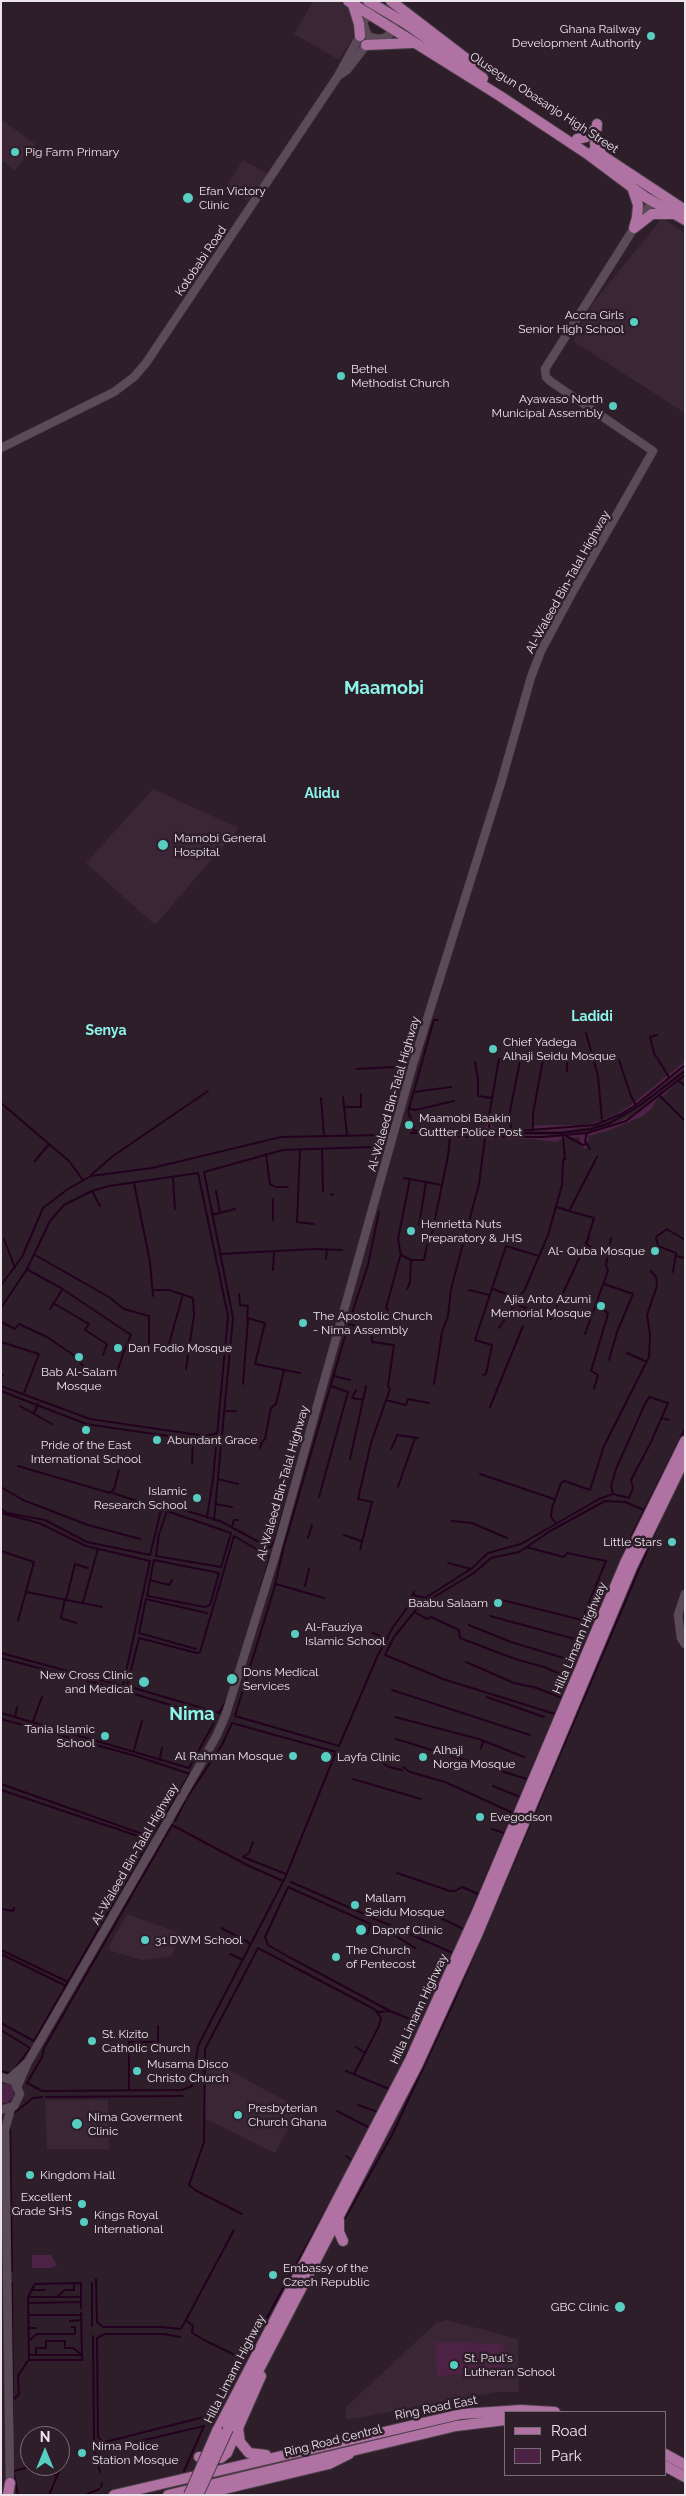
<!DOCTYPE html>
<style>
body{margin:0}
#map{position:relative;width:686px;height:2496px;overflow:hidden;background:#2d1e2a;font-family:Raleway,sans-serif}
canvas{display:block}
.frame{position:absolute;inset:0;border:2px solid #ede3eb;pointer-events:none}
.legend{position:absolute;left:504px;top:2411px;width:162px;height:65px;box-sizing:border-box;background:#2d1e2a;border:1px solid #7a6d77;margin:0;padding:6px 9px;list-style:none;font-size:15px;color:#ede3eb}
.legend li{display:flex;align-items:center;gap:10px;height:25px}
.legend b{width:25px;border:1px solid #7a6d77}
.north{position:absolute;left:20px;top:2426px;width:50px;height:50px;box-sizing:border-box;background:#2d1e2a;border:1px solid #7a6d77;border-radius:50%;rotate:0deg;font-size:14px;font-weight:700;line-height:20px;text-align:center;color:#ede3eb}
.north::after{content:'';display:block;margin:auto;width:18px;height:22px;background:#57cec1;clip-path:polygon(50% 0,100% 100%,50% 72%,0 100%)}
</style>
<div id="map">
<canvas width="686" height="2496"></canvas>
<div class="frame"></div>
<ul class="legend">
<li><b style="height:6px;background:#af72a2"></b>Road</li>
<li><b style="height:14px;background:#4c2344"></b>Park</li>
</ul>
<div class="north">N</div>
</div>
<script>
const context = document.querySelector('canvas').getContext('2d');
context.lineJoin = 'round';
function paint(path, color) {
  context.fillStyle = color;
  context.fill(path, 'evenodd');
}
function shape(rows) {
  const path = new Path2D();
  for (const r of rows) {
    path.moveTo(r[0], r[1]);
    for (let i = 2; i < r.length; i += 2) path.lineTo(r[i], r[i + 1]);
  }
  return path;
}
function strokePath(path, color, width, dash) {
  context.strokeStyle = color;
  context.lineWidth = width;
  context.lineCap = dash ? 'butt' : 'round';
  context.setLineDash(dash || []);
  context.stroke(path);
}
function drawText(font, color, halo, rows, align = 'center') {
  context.font = font + ' Raleway,sans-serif';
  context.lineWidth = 5;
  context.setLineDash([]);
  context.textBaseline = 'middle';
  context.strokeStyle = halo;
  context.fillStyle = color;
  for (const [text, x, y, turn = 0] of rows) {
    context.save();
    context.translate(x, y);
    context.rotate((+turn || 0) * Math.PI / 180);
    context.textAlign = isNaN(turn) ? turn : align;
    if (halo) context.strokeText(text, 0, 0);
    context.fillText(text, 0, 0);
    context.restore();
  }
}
paint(shape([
 [313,1,339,1,349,9,358,31,339,60,294,34],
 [1,119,35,144,15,171,1,159],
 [243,160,268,174,248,201,225,188],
 [662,218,685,233,685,413,573,341,593,303],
 [153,789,239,828,155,925,86,863],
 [127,1914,179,1933,172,1956,142,1960,111,1951,109,1946],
 [206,2067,227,2069,299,2108,275,2153,204,2118],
 [45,2100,108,2100,109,2149,47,2149],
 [447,2320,518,2339,519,2392,496,2392,346,2420,346,2407,436,2323]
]), '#3b2636');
paint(shape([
 [685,1061,685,1068,633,1109,596,1126,562,1131,415,1131,415,1128,485,1129,488,1122,495,1128,531,1129,533,1126,544,1125,572,1125,576,1127,594,1123,617,1114,632,1104],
 [685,1074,663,1096,657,1099,652,1108,643,1116,610,1130,589,1136,587,1147,585,1149,581,1145,579,1137,564,1138,556,1142,532,1139,435,1138,435,1136,565,1135,594,1131,629,1117],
 [1,2084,9,2084,13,2089,14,2096,7,2103,1,2103],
 [32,2255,51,2255,57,2265,51,2268,32,2268],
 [435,2342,504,2344,503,2371,437,2376]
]), '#4c2344');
strokePath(shape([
 [586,1033,598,1076,602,1121],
 [657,1035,650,1037,654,1053,669,1077],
 [619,1060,631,1096,636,1105],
 [475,1062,478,1080,478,1096,492,1098],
 [357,1069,392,1067,407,1070,403,1086],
 [567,1071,567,1054],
 [679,1081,685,1086],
 [414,1092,451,1087],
 [660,1096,685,1121],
 [343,1097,347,1135],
 [321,1098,324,1135],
 [1,1103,69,1161,83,1180],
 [344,1107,361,1107,361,1094],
 [410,1109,415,1110,454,1101],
 [533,1129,533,1114,543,1059],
 [416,1130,530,1130,595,1125,621,1114,636,1105,685,1065],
 [490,1130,488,1121,499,1059],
 [511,1130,510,1111,520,1061],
 [411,1133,561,1133,591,1129,610,1123,639,1106,685,1071],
 [414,1133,414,1126,408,1112,433,1023,434,1020,438,1020],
 [587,1133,585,1141,590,1149],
 [387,1135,400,1095],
 [566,1136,583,1145,586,1144],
 [436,1137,543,1137,587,1133,626,1121,685,1075],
 [300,1149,297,1222,314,1224],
 [322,1149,323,1191],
 [266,1154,270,1184,275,1187,288,1187],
 [35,1161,49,1144],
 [91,1175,113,1156,208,1091],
 [173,1178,175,1209],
 [404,1178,442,1185],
 [134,1183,150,1262,153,1296],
 [92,1191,100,1206],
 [216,1191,220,1213],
 [331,1195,333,1194],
 [273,1199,273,1220],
 [557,1207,569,1211,597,1157],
 [569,1211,594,1218,586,1244,594,1249],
 [379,1212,368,1265,350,1319,284,1546,274,1589,235,1716,339,1746,377,1657,393,1627,407,1608,414,1592],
 [212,1215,235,1209],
 [419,1225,426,1182],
 [4,1239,15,1268],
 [220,1254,314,1249,342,1250],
 [35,1255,109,1297,124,1309,149,1316,149,1353],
 [676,1256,685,1258],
 [326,1259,327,1249],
 [411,1260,424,1260,427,1245,430,1243,448,1156,450,1137],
 [28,1270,61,1288,131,1335,124,1351,117,1372],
 [273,1270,274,1252],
 [673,1272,676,1253,658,1246,656,1237,667,1229,685,1240],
 [604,1284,633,1294,617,1332,609,1360],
 [1,1285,22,1257,43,1208,68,1189,91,1176,152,1168,281,1137,383,1135],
 [407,1289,410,1282,411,1260,401,1255,398,1239,410,1179],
 [493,1289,509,1295,517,1301],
 [154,1290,169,1290,193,1298,194,1315,186,1369],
 [469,1290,489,1295],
 [239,1294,240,1305,248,1306,247,1318,265,1323,255,1364,300,1373],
 [53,1303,89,1324,85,1330,107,1344,103,1355],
 [516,1304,551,1319,589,1237],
 [1,1308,27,1269,50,1221,64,1205,92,1191,109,1186,198,1173,228,1316,213,1479,207,1518],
 [50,1309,62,1290],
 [388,1310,386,1308,401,1253],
 [1,1322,15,1329,19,1324,47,1337,72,1354,87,1370,90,1369,88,1367],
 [349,1324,371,1330,372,1342,394,1345,388,1386,390,1389,371,1443,358,1499,372,1502,360,1550],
 [499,1328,525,1289,548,1235,562,1185,563,1160,565,1159,563,1137],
 [585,1334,608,1271,606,1265,611,1238],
 [1,1342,39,1354,24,1393],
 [169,1344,183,1294],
 [627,1353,645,1361],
 [483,1375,486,1374,492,1345,475,1340,506,1246,539,1256],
 [1,1376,3,1375],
 [334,1376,350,1380],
 [243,1384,248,1319],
 [434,1384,442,1332,448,1316,451,1289,479,1184,485,1138],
 [1,1386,90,1419,199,1435,211,1435,217,1433],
 [594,1389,598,1375,591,1371,608,1314,607,1312,596,1307],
 [1,1391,86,1424,168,1436,217,1440],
 [363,1400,366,1386],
 [386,1400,406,1405,408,1399,429,1403],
 [20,1406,52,1424],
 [490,1407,523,1326],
 [226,1411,236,1411],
 [34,1413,38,1404],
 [662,1418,669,1420],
 [397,1435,418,1438],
 [260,1448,262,1442,265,1439,271,1408,276,1404,284,1370],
 [391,1449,397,1436],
 [47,1457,62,1460,68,1458],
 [350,1459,363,1400,352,1398,356,1390],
 [192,1464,193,1439],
 [18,1466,110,1493,114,1489,119,1470],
 [480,1474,554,1499],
 [218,1479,238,1484],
 [1,1487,23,1500,88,1525,140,1539],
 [398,1487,415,1438],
 [113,1493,142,1503,153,1505],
 [319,1497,348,1392,331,1386],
 [215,1504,232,1507],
 [1,1509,7,1513,45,1520,87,1542,150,1555,162,1506,167,1505,220,1521,270,1548,275,1540,308,1427],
 [167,1511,231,1533,221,1567,156,1556,159,1534,167,1511],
 [1,1513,39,1523,86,1546,150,1561,123,1686,1,1653],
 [214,1520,233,1318,204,1172,283,1150,373,1147,385,1151],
 [452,1521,472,1523,507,1538],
 [555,1522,551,1517,552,1508,561,1483,565,1481,590,1490,604,1446,649,1357,650,1335,647,1315,657,1286,656,1277,651,1271],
 [232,1527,234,1520,238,1520],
 [344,1535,361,1541],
 [234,1536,270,1557,230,1694,219,1713,127,1686,139,1638,197,1653,200,1652,234,1536],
 [308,1538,312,1525],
 [526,1547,564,1557,567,1553,606,1561,582,1620],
 [1,1551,34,1562,18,1621],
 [154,1560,219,1573,210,1605,205,1607,147,1596,154,1560],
 [448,1563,471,1569],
 [150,1580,169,1585],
 [276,1584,324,1598],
 [169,1585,172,1580],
 [305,1586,309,1569],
 [26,1592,102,1607],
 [413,1595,425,1598,471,1569,488,1553,521,1544,599,1499,613,1494,629,1498,633,1488,631,1480,651,1442,668,1403,649,1397,644,1406,616,1469,611,1486,613,1494],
 [65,1599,61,1618,76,1623],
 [66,1600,75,1564,88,1568],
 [502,1600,594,1623],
 [83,1602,98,1549],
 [414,1612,427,1619,431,1617,459,1630,460,1638,515,1659,544,1667,560,1674,568,1681],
 [490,1616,575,1639],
 [469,1625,511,1642,577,1662],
 [373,1633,387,1639],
 [196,1649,139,1633,146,1599,207,1613],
 [1,1658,118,1689,216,1719,189,1768,1,1713],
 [466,1662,514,1683,537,1688,562,1698],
 [107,1682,108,1675],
 [392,1690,530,1735],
 [487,1697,544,1717],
 [555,1714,443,1679,385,1655,394,1637,419,1606,474,1573,491,1558,519,1552,552,1530,605,1501,625,1502,644,1510],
 [15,1717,17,1707],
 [395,1717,479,1739,524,1757],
 [1,1719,136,1756,190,1774,151,1837,1,1784],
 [33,1721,42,1697],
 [396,1739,527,1779],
 [481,1748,483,1741],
 [134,1750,142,1721],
 [160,1758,162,1748],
 [379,1761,389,1767,402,1770],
 [403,1767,410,1772,445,1782,513,1813],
 [353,1779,421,1799],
 [493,1786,520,1797],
 [1,1790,144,1838],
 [172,1825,44,2048,42,2057,27,2083,42,2091,182,2090,192,2086,198,2046,285,1878,336,1752,232,1723,222,1745,186,1799,175,1821],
 [172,1825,247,1865,283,1881],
 [492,1829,504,1833],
 [253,1842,249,1853,243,1857,286,1874],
 [397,1873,450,1891,455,1891,462,1887,478,1894],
 [291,1882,453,1953],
 [1,1909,13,1911,14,1908],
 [441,1918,463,1929],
 [221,1928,248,1942,250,1945],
 [464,1929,630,1539,685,1429],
 [367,1934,371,1924],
 [415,1948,393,1934,288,1887,265,1937,268,1945,289,1957,390,2011,422,2024],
 [1,1950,68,1982],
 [1,1954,66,1986],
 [230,1954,243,1960],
 [1,2023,34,2041,149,1841],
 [1,2030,30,2048,13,2071,9,2073,1,2071],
 [356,2047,365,2053],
 [404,2061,410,2047],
 [346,2071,389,2089],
 [354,2074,379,2026,381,2018,376,2011],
 [129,2090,129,2042,158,2042,158,2026],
 [46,2097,183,2096],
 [358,2105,378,2112],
 [337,2111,370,2128],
 [13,2114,33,2098,42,2097],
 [10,2124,12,2271],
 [346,2156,353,2161],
 [242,2214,195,2190,189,2185,204,2142,205,2049,258,1948,374,2009,379,2012,390,2011],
 [344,2220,392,2135,455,1999,659,1523],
 [1,2240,2,2271],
 [96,2279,97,2322,103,2327,161,2327,181,2329],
 [12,2283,13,2428],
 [92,2283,92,2326],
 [31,2290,45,2290],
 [28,2297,57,2297,65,2290,74,2290,74,2283],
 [57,2297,81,2297],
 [29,2303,81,2302],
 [29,2315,82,2315],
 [70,2321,82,2320],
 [187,2321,193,2326,192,2332,194,2334,206,2341,235,2355,244,2355,248,2352,330,2203],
 [29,2328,36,2328],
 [181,2329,234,2230],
 [93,2336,94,2439],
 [180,2337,164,2334,105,2334,97,2338,98,2437,102,2441,105,2442,208,2416,234,2370],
 [29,2341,37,2334,75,2334,75,2327,72,2327],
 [29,2355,82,2355],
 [36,2355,36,2348,46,2348,46,2341,65,2341,65,2348,73,2348,82,2355],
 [29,2360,82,2360,81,2313],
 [13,2400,19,2394,18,2376,29,2359,28,2297,35,2284,81,2283,81,2308],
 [94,2448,100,2472],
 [106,2449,204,2426,184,2471],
 [49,2466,56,2476],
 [13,2468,18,2495],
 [15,2471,25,2468],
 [101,2487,102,2483],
 [49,2495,61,2467,60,2459],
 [85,2495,99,2489]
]), '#23001e', 2);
const minor = shape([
 [370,11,363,23,368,36,378,39,384,38,389,35,394,26],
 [338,76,347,70,368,43],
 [1,448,114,392,134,377,146,363,338,76,362,32],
 [685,1594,678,1615,681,1638,685,1644],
 [1,2077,14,2081,20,2094,14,2106,1,2110],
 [10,2078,28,2062],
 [18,2085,28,2062,168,1821,217,1735,226,1714,275,1556,413,1064,501,783,531,677,541,651,572,593,653,451,550,381,546,377,545,369,634,228,655,198],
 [10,2488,5,2130,11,2108]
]);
const major = shape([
 [348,1,500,96,586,153,645,197,685,220],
 [368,1,405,23,483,78],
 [391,1,472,63],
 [353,5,359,24,360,36],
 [366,45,412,43],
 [597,124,595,144,602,155],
 [577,139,586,137,594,130],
 [594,150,685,210],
 [632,187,638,205,637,217,634,228],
 [634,228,652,214,673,214],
 [339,2220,339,2232,343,2241],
 [238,2428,240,2442,249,2453,266,2455],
 [228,2429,417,2066,477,1935,632,1567,685,1458],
 [217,2431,410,2060,477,1912,625,1563,685,1441],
 [665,2454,685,2465],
 [199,2457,221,2458,227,2453,261,2376],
 [665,2466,685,2477],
 [8,2495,10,2483],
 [114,2495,461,2414,521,2410,555,2412],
 [168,2495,456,2426,505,2420],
 [199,2495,329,2464,349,2454]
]);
strokePath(minor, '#493d46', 9);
strokePath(major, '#493d46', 12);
strokePath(minor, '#5b4a57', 8);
strokePath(major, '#af72a2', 10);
const majorBridge = shape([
 [189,2495,217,2431],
 [198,2495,228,2429]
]);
strokePath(majorBridge, '#493d46', 12, []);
strokePath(majorBridge, '#af72a2', 10);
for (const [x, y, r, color] of [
 [651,36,5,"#57cec1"],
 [15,152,5,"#57cec1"],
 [188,198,6,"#57cec1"],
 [634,322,5,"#57cec1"],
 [341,376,5,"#57cec1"],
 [613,406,5,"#57cec1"],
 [163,845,6,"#57cec1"],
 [493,1049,5,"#57cec1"],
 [409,1125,5,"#57cec1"],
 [411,1231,5,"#57cec1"],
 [655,1251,5,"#57cec1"],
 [601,1306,5,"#57cec1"],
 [303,1323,5,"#57cec1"],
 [118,1348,5,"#57cec1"],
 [79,1357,5,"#57cec1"],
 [86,1430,5,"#57cec1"],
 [157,1440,5,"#57cec1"],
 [197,1498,5,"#57cec1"],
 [672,1542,5,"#57cec1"],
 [498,1603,5,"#57cec1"],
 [295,1634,5,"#57cec1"],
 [232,1679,6,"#57cec1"],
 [144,1682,6,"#57cec1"],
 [105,1736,5,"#57cec1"],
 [293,1756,5,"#57cec1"],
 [326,1757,6,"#57cec1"],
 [423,1757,5,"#57cec1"],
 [480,1817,5,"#57cec1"],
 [355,1905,5,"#57cec1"],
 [361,1930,6,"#57cec1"],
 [145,1940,5,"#57cec1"],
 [336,1957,5,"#57cec1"],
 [92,2041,5,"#57cec1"],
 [137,2071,5,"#57cec1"],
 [238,2115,5,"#57cec1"],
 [77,2124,6,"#57cec1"],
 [30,2175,5,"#57cec1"],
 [82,2204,5,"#57cec1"],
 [84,2222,5,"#57cec1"],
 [273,2275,5,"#57cec1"],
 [620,2307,6,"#57cec1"],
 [454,2365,5,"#57cec1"],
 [82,2453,5,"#57cec1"]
]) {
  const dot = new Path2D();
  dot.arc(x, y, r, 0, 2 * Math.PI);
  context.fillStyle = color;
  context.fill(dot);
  strokePath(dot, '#2d1e2a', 2);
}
drawText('12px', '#ede3eb', '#2d1e2a', [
 ["Ghana Railway",641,29,"right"],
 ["Development Authority",641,43,"right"],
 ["Pig Farm Primary",25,152],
 ["Efan Victory",199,191],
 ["Clinic",199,205],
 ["Accra Girls",624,315,"right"],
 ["Senior High School",624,329,"right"],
 ["Bethel",351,369],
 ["Methodist Church",351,383],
 ["Ayawaso North",603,399,"right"],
 ["Municipal Assembly",603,413,"right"],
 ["Mamobi General",174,838],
 ["Hospital",174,852],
 ["Chief Yadega",503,1042],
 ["Alhaji Seidu Mosque",503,1056],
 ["Maamobi Baakin",419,1118],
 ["Guttter Police Post",419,1132],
 ["Henrietta Nuts",421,1224],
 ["Preparatory & JHS",421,1238],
 ["Al- Quba Mosque",645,1251,"right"],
 ["Ajia Anto Azumi",591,1299,"right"],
 ["Memorial Mosque",591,1313,"right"],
 ["The Apostolic Church",313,1316],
 ["- Nima Assembly",313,1330],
 ["Dan Fodio Mosque",128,1348],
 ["Bab Al-Salam",79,1372,"center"],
 ["Mosque",79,1386,"center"],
 ["Abundant Grace",167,1440],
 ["Pride of the East",86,1445,"center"],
 ["International School",86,1459,"center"],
 ["Islamic",187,1491,"right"],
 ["Research School",187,1505,"right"],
 ["Little Stars",662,1542,"right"],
 ["Baabu Salaam",488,1603,"right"],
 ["Al-Fauziya",305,1627],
 ["Islamic School",305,1641],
 ["Dons Medical",243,1672],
 ["Services",243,1686],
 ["New Cross Clinic",133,1675,"right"],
 ["and Medical",133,1689,"right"],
 ["Tania Islamic",95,1729,"right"],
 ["School",95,1743,"right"],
 ["Alhaji",433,1750],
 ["Norga Mosque",433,1764],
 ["Al Rahman Mosque",283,1756,"right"],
 ["Layfa Clinic",337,1757],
 ["Evegodson",490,1817],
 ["Mallam",365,1898],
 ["Seidu Mosque",365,1912],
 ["Daprof Clinic",372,1930],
 ["31 DWM School",155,1940],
 ["The Church",346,1950],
 ["of Pentecost",346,1964],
 ["St. Kizito",102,2034],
 ["Catholic Church",102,2048],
 ["Musama Disco",147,2064],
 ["Christo Church",147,2078],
 ["Presbyterian",248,2108],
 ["Church Ghana",248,2122],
 ["Nima Goverment",88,2117],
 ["Clinic",88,2131],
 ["Kingdom Hall",40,2175],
 ["Excellent",72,2197,"right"],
 ["Grade SHS",72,2211,"right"],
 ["Kings Royal",94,2215],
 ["International",94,2229],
 ["Embassy of the",283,2268],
 ["Czech Republic",283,2282],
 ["GBC Clinic",609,2307,"right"],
 ["St. Paul's",464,2358],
 ["Lutheran School",464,2372],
 ["Nima Police",92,2446],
 ["Station Mosque",92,2460]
], 'left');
drawText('12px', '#ede3eb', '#2d1e2a', [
 ["Olusegun Obasanjo High Street",544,103,33],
 ["Kotobabi Road",201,261,-56],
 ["Al-Waleed Bin-Talal Highway",568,582,-61],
 ["Al-Waleed Bin-Talal Highway",394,1094,-74],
 ["Al-Waleed Bin-Talal Highway",283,1483,-74],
 ["Hilla Limann Highway",580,1638,-67],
 ["Al-Waleed Bin-Talal Highway",135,1854,-60],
 ["Hilla Limann Highway",419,2009,-65],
 ["Hilla Limann Highway",235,2369,-63],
 ["Ring Road East",436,2408,-11],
 ["Ring Road Central",333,2441,-14]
]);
drawText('bold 14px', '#8cf5e9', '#2d1e2a', [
 ["Alidu",322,794],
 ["Ladidi",592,1017],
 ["Senya",106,1031]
]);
drawText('bold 18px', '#8cf5e9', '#2d1e2a', [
 ["Maamobi",384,689],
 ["Nima",192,1715]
]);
</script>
